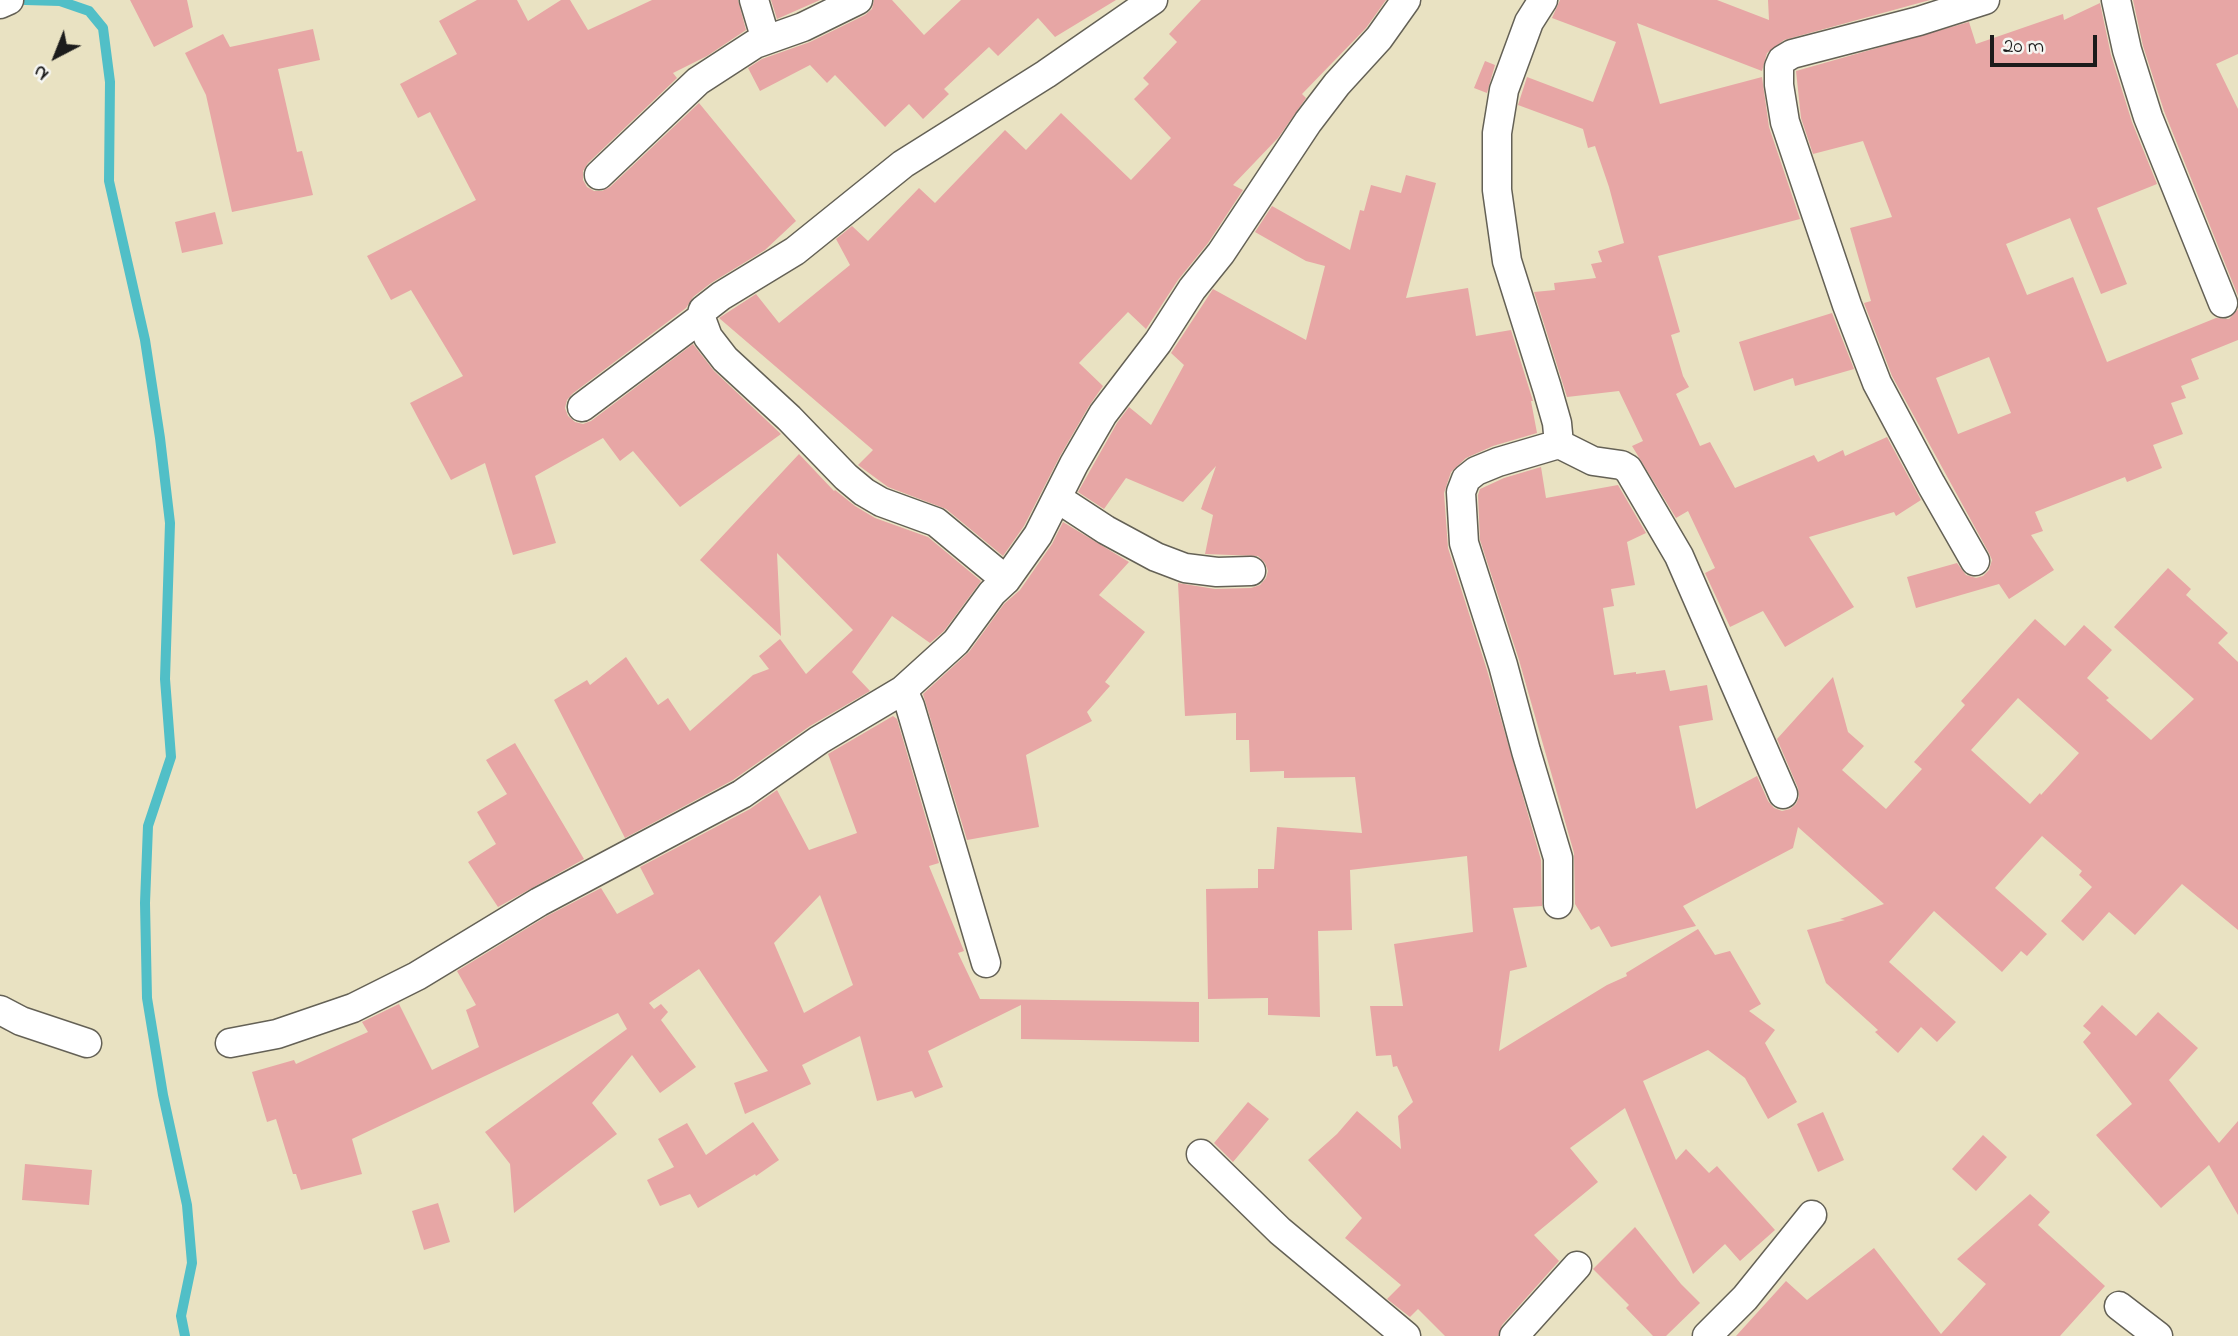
<!DOCTYPE html>
<style>
body{margin:0}
#map{position:relative;width:2238px;height:1336px;overflow:hidden;background:#e9e2c2;font-family:"Indie Flower",sans-serif}
canvas{display:block}
.north{position:absolute;left:21px;top:21px;width:70px;height:70px;-webkit-text-stroke:5px #f6f6f2;paint-order:stroke;rotate:222deg;font-size:19px;font-weight:700;line-height:28px;text-align:center;color:#1c1c1c}
.north::after{content:'';display:block;margin:auto;width:24px;height:32px;background:#1c1c1c;clip-path:polygon(50% 0,100% 100%,50% 72%,0 100%)}
.scale{position:absolute;left:1990px;top:35px;width:107px;height:32px;box-sizing:border-box;border:4px solid #1c1c1c;border-top:0;padding-left:9px;font-size:21px;line-height:24px;white-space:nowrap;color:#1c1c1c;-webkit-text-stroke:5px #f6f6f2;paint-order:stroke}
</style>
<div id="map">
<canvas width="2238" height="1336"></canvas>
<div class="north">N</div>
<div class="scale">20 m</div>
</div>
<script>
const context = document.querySelector('canvas').getContext('2d');
context.lineJoin = 'round';
function shape(rows) {
  const path = new Path2D();
  for (const r of rows) {
    path.moveTo(r[0], r[1]);
    for (let i = 2; i < r.length; i += 2) path.lineTo(r[i], r[i + 1]);
  }
  return path;
}
function strokePath(path, color, width, dash) {
  context.strokeStyle = color;
  context.lineWidth = width;
  context.lineCap = dash ? 'butt' : 'round';
  context.setLineDash(dash || []);
  context.stroke(path);
}
function paint(path, color) {
  context.fillStyle = color;
  context.fill(path, 'evenodd');
}
strokePath(shape([
 [25,0,60,1,89,11,103,28,110,82,109,181,145,340,160,438,170,523,165,679,171,757,148,826,145,903,147,998,163,1095,187,1205,192,1263,181,1316,185,1336]
]), '#51bfc7', 10);
paint(shape([
 [130,0,187,0,193,27,154,47],
 [477,0,517,0,528,21,561,0,570,0,588,30,652,0,738,0,746,30,707,56,673,73,677,78,588,163,583,171,583,180,587,187,594,191,602,191,610,187,699,103,796,221,765,250,711,283,693,297,686,308,572,394,567,400,565,408,568,416,575,422,583,424,591,421,693,344,714,371,781,434,680,507,633,451,620,461,603,438,535,476,556,543,513,555,485,463,451,480,410,403,463,376,411,290,391,300,367,256,476,200,430,112,418,118,400,84,457,54,439,21],
 [771,0,820,0,777,19],
 [874,0,892,0,924,35,961,0,1116,0,1055,37,1038,18,998,56,989,47,944,89,949,94,923,119,909,104,885,127,835,75,827,83,810,65,760,91,748,68,762,59,810,42,865,15,872,9],
 [1201,0,1386,0,1366,28,1302,94,1306,98,1278,138,1233,185,1243,190,1208,243,1178,280,1146,329,1128,312,1079,363,1103,386,1089,406,1060,456,1024,526,1003,556,946,509,888,487,858,465,873,450,719,318,756,294,779,323,850,265,836,239,852,226,868,241,919,188,935,203,1005,130,1026,150,1061,113,1131,180,1171,138,1134,99,1149,84,1143,78,1177,42,1169,34],
 [1560,0,1717,0,1769,20,1768,0,1930,0,1784,40,1767,53,1762,71,1637,23,1660,104,1762,77,1769,127,1800,219,1658,256,1680,332,1671,335,1683,376,1689,387,1676,394,1700,446,1710,442,1735,488,1814,455,1818,462,1843,450,1845,456,1887,437,1921,500,1896,516,1894,512,1809,537,1854,607,1785,647,1763,611,1730,627,1705,573,1715,568,1688,511,1676,518,1632,446,1643,441,1619,391,1567,397,1534,292,1555,290,1554,283,1596,278,1591,264,1602,262,1598,251,1624,243,1609,187,1595,146,1588,148,1583,129,1518,105,1527,77,1593,102,1616,42,1552,18],
 [2133,0,2238,0,2238,54,2216,64,2238,109,2238,296,2164,111,2143,46],
 [2100,3,2111,55,2132,122,2157,184,2097,208,2127,284,2101,294,2070,218,2006,244,2027,295,2073,277,2107,362,2216,318,2229,319,2238,309,2238,340,2191,359,2199,379,2181,386,2186,398,2171,403,2183,434,2153,445,2162,468,2127,482,2125,477,2035,512,2043,531,2031,535,2054,570,2009,599,1999,584,1916,608,1907,577,1957,563,1966,575,1976,578,1983,576,1989,570,1992,560,1989,553,1892,376,1864,303,1871,301,1850,228,1892,217,1863,141,1813,154,1801,118,1796,71,1969,22,1976,44,2063,14,2064,20],
 [1989,357,2011,413,1958,434,1936,378],
 [313,29,320,60,278,69,297,152,302,151,313,195,232,212,206,95,185,53,223,34,230,47],
 [1485,61,1495,65,1487,93,1474,88],
 [1406,175,1436,183,1406,298,1468,288,1476,336,1511,330,1533,401,1531,401,1537,433,1493,446,1466,458,1451,472,1444,493,1448,548,1487,670,1541,860,1542,906,1513,908,1527,967,1510,971,1499,1051,1607,985,1627,976,1626,973,1698,929,1715,955,1730,951,1761,1004,1749,1011,1775,1030,1765,1043,1797,1102,1768,1119,1745,1078,1708,1050,1643,1081,1676,1160,1686,1149,1709,1173,1717,1166,1775,1230,1740,1261,1725,1244,1693,1274,1625,1108,1570,1148,1598,1182,1534,1235,1559,1261,1502,1325,1498,1336,1445,1336,1418,1309,1410,1317,1387,1299,1401,1285,1345,1238,1362,1218,1308,1160,1337,1134,1357,1111,1401,1149,1398,1116,1413,1102,1397,1066,1393,1067,1391,1055,1376,1056,1370,1006,1403,1006,1394,944,1473,932,1467,856,1350,870,1352,930,1318,931,1320,1017,1268,1015,1268,998,1208,999,1206,889,1258,888,1258,869,1274,869,1277,827,1362,833,1355,777,1284,778,1284,771,1250,772,1249,740,1236,740,1236,713,1185,716,1178,583,1215,589,1251,588,1260,585,1266,578,1268,571,1265,563,1258,556,1205,554,1213,515,1201,509,1216,466,1183,502,1126,478,1104,509,1078,492,1117,423,1129,407,1151,425,1184,365,1171,353,1213,289,1306,340,1325,266,1306,261,1255,232,1272,206,1350,250,1360,210,1364,211,1371,185,1401,193],
 [215,212,223,244,182,253,175,222],
 [1832,313,1854,369,1795,386,1793,378,1754,391,1739,342],
 [799,454,834,491,835,490,855,506,875,518,928,537,981,581,944,631,930,643,892,616,852,672,870,691,810,726,733,780,625,838,554,700,587,680,590,685,626,657,658,705,668,698,690,731,753,675,769,669,759,656,780,639,806,674,853,630,777,553,781,636,700,560],
 [1541,467,1546,498,1618,485,1646,533,1627,542,1635,585,1611,589,1614,606,1603,608,1614,675,1636,672,1636,674,1665,670,1670,691,1707,685,1713,720,1679,726,1696,809,1757,776,1768,801,1774,808,1782,811,1790,809,1796,804,1799,797,1798,788,1777,739,1833,677,1848,732,1864,746,1842,770,1886,809,1922,769,1914,762,1965,705,1961,701,2035,619,2065,646,2084,625,2112,650,2087,678,2109,698,2106,700,2151,740,2194,699,2114,627,2168,568,2191,589,2186,595,2228,633,2218,643,2238,662,2238,930,2182,884,2135,935,2109,912,2083,941,2061,921,2092,887,2079,875,2082,871,2042,836,1995,888,2047,934,2027,956,2021,951,2002,972,1934,911,1889,962,1956,1022,1937,1042,1921,1027,1898,1053,1875,1032,1878,1030,1826,983,1807,930,1845,920,1840,919,1884,904,1798,827,1793,848,1683,906,1696,926,1611,947,1599,926,1591,930,1575,904,1574,853,1519,660,1480,540,1478,495,1480,489,1504,478],
 [2018,698,2079,753,2041,795,2040,793,2030,804,1971,750],
 [1063,522,1129,562,1099,595,1145,632,1105,682,1110,686,1087,712,1092,721,1026,755,1039,827,967,840,923,694,969,652,1004,604,1020,590,1052,544],
 [893,716,897,719,939,863,929,866,964,951,958,953,980,999,1199,1002,1199,1042,1021,1039,1021,1005,928,1051,943,1087,915,1098,912,1091,877,1101,860,1036,802,1065,811,1084,745,1114,734,1083,768,1071,699,969,649,1003,654,1009,661,1004,668,1012,661,1020,696,1067,660,1093,632,1055,592,1103,617,1134,514,1213,510,1164,485,1132,627,1029,618,1013,352,1139,362,1174,301,1190,296,1174,293,1174,276,1119,267,1122,252,1072,294,1060,296,1064,368,1032,362,1022,399,1004,432,1070,479,1047,466,1010,476,1005,457,971,547,916,601,888,617,914,654,894,640,867,750,809,777,790,809,850,857,833,828,754],
 [820,895,853,985,804,1013,774,943],
 [515,743,584,859,498,907,468,862,496,844,477,812,507,794,486,760],
 [2102,1005,2136,1036,2158,1012,2198,1048,2169,1080,2219,1143,2238,1121,2238,1215,2209,1165,2161,1208,2096,1135,2132,1104,2083,1042,2091,1033,2083,1026],
 [1248,1102,1269,1119,1233,1162,1214,1143],
 [1823,1112,1844,1160,1818,1172,1797,1124],
 [753,1122,779,1160,756,1176,755,1174,698,1208,690,1194,660,1206,647,1180,674,1167,658,1139,687,1123,706,1155],
 [1983,1135,2007,1157,1976,1191,1952,1169],
 [25,1164,92,1170,89,1205,22,1200],
 [2030,1194,2050,1212,2038,1225,2105,1286,2060,1336,1736,1336,1786,1281,1807,1300,1874,1248,1941,1334,1986,1284,1957,1259],
 [438,1203,450,1242,424,1250,412,1211],
 [1635,1227,1681,1284,1700,1303,1666,1336,1653,1336,1626,1308,1629,1305,1593,1269]
]), '#e7a6a5');
const street = shape([
 [754,0,766,40],
 [1543,0,1529,22,1504,90,1497,133,1497,190,1507,261,1547,388,1557,423,1559,444],
 [2116,0,2127,50,2148,117,2223,303],
 [0,4,9,0],
 [599,175,698,81,755,44,803,27,858,0],
 [582,407,701,318],
 [1057,498,1106,530,1156,557,1185,568,1217,572,1251,571],
 [1975,561,1931,484,1877,383,1847,305,1785,122,1779,85,1779,67,1782,60,1792,54,1919,21,1985,0],
 [1006,580,936,522,881,502,864,492,846,477,789,418,725,359,708,337,701,318,703,310,721,296,795,251,903,164,1046,74,1153,0],
 [1558,904,1558,858,1526,751,1503,665,1464,543,1461,492,1466,479,1476,471,1498,462,1559,444,1593,461,1621,465,1628,469,1679,556,1783,794],
 [986,963,910,706,903,690,956,642,992,593,1006,580,1038,535,1074,464,1103,414,1158,342,1192,289,1221,253,1308,122,1337,84,1379,38,1406,0],
 [0,1010,21,1021,87,1043],
 [230,1043,277,1034,353,1008,417,976,539,902,742,794,819,740,903,690],
 [1201,1154,1280,1231,1406,1336],
 [2119,1306,2158,1336],
 [1514,1336,1577,1266],
 [1707,1336,1745,1298,1812,1215]
]);
strokePath(street, '#646156', 31);
strokePath(street, '#fff', 28);
</script>
